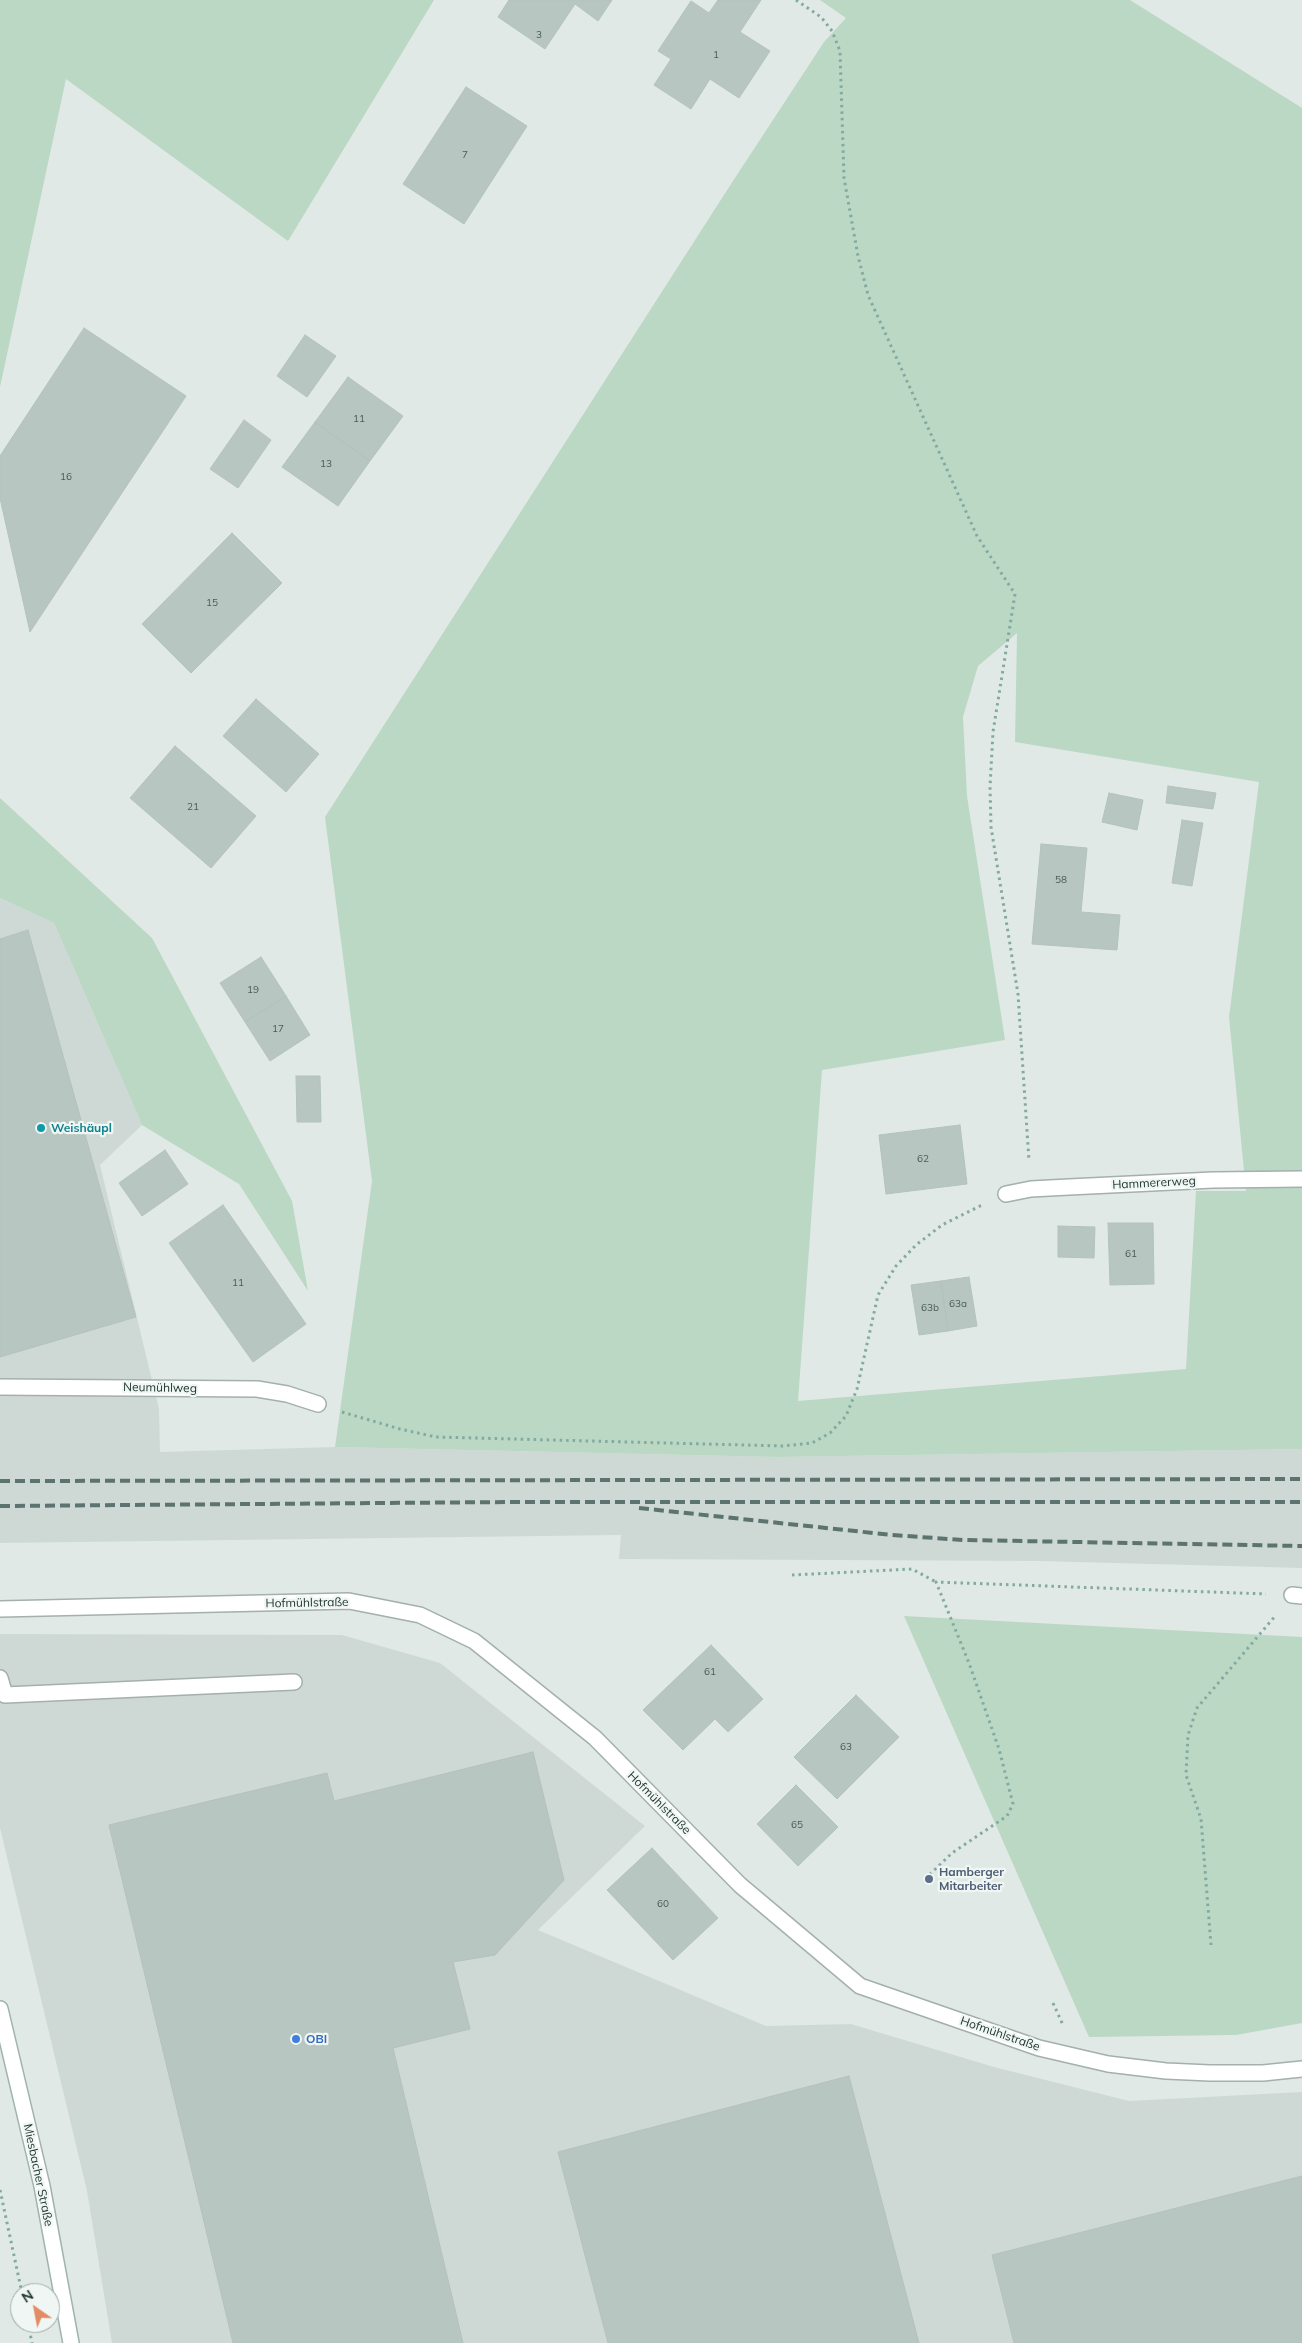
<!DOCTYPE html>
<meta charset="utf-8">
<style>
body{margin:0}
#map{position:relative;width:1302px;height:2343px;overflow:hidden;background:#e0e9e6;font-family:Mulish,sans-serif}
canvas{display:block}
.north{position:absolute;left:10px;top:2283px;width:50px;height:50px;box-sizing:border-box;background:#f0f6f3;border:1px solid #9eaaa6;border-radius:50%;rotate:327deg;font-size:14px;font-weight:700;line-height:20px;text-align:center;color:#223833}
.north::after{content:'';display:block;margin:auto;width:18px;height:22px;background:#e38b64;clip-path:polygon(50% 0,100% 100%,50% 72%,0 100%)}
</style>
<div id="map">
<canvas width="1302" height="2343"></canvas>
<div class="north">N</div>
</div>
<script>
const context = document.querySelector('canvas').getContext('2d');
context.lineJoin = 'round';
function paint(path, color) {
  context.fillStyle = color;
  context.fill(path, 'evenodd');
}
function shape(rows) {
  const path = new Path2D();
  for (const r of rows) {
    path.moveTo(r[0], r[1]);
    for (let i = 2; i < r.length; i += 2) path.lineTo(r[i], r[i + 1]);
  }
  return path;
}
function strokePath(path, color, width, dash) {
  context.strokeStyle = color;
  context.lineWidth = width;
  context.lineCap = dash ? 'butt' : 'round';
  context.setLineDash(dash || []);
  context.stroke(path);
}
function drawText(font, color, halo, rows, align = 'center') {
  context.font = font + ' Mulish,sans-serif';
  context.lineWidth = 4.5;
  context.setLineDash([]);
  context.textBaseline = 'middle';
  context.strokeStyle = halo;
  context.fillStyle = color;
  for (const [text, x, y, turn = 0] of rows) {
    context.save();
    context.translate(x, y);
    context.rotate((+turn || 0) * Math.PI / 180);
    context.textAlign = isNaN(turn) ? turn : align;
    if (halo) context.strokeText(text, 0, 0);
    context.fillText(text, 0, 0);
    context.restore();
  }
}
paint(shape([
 [0,898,54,923,142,1125,100,1165,159,1409,160,1452,335,1447,777,1457,1302,1449,1302,1568,1039,1561,619,1559,621,1535,0,1543],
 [0,1634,342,1635,440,1663,645,1826,538,1930,766,2026,851,2024,994,2067,1129,2101,1302,2092,1302,2343,112,2343,87,2191,0,1828]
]), '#ced9d5');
paint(shape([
 [0,0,434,0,288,241,66,79,0,387],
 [820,0,1130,0,1302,108,1302,1449,777,1457,335,1447,372,1181,325,817,731,184,824,42,846,18],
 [1017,633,1015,742,1259,782,1229,1017,1246,1191,1196,1191,1186,1369,798,1401,822,1070,1005,1040,967,796,963,717,978,666],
 [0,798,152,938,292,1201,308,1291,239,1184,142,1125,54,923,0,898],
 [904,1616,1302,1637,1302,2023,1236,2035,1089,2037]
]), '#bbd8c4');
const building = shape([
 [509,0,612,0,598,21,575,4,545,49,498,17,509,0],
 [718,0,761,0,740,32,770,51,739,98,710,79,691,109,654,85,671,59,658,51,691,1,709,13,718,0],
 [466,87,527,126,464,224,403,184,466,87],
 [84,328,186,396,30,632,0,498,0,456,84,328],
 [305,335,336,356,307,397,277,376,305,335],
 [348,377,403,416,370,461,315,422,348,377],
 [244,420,271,440,238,488,210,469,244,420],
 [315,422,370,461,338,506,282,467,315,422],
 [232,533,282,583,191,673,142,624,232,533],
 [256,699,319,754,286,792,223,736,256,699],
 [175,746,256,816,211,868,130,798,175,746],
 [1168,786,1216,793,1213,809,1166,803,1168,786],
 [1109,793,1143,800,1137,830,1102,822,1109,793],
 [1182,820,1203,823,1192,886,1172,883,1182,820],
 [1041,844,1087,848,1081,912,1120,915,1117,950,1032,944,1041,844],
 [28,930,136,1317,0,1357,0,939,28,930],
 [261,957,286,996,245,1022,220,983,261,957],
 [286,996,310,1035,270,1061,245,1022,286,996],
 [296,1076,320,1076,321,1122,297,1122,296,1076],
 [960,1125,967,1184,886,1194,879,1135,960,1125],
 [165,1150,188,1184,142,1216,119,1183,165,1150],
 [223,1205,306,1324,253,1362,169,1243,223,1205],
 [1108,1223,1153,1223,1154,1284,1110,1285,1108,1223],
 [1058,1226,1095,1227,1094,1258,1058,1257,1058,1226],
 [969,1277,977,1326,948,1331,941,1281,969,1277],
 [941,1281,948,1331,919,1335,911,1285,941,1281],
 [711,1645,763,1699,728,1732,715,1719,683,1750,643,1710,711,1645],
 [856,1695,899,1737,837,1799,794,1757,856,1695],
 [533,1752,564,1880,495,1955,453,1962,470,2029,393,2048,463,2343,233,2343,109,1825,327,1773,334,1801,533,1752],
 [796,1785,838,1827,798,1866,757,1824,796,1785],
 [652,1848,718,1918,673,1960,607,1890,652,1848],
 [849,2076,919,2343,608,2343,558,2152,849,2076],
 [1302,2176,1302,2343,1014,2343,992,2255,1302,2176]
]);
paint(building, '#b8c6c2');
strokePath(building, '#b3c2bd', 1);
const service = shape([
 [1292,1595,1302,1596],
 [0,1678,5,1695,294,1682]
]);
const minor = shape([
 [1006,1194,1031,1189,1069,1187,1213,1180,1302,1179],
 [0,1387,257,1389,287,1394,318,1404],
 [0,1609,349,1601,420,1615,474,1641,595,1738,740,1885,860,1986,1039,2048,1108,2064,1166,2071,1210,2073,1263,2073,1302,2069]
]);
const secondary = shape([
 [0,2009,42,2186,71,2343]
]);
strokePath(service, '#a3b0ad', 18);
strokePath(minor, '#a3b0ad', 18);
strokePath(secondary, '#a0b4ae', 18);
strokePath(shape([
 [796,0,821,17,832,31,840,51,844,178,858,256,868,295,977,536,1015,594,993,732,990,787,991,827,1018,994,1029,1161],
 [342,1412,400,1429,436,1437,783,1446,812,1443,830,1433,846,1416,857,1389,878,1295,896,1266,916,1245,942,1225,982,1205],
 [792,1575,912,1569,936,1582],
 [925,1879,952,1853,1007,1816,1013,1804,999,1749,969,1663,936,1582,1266,1594],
 [1211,1945,1201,1819,1186,1775,1188,1735,1197,1708,1276,1615],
 [1053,2003,1063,2025],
 [0,2190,22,2293],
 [28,2323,32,2343]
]), '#83aaa0', 3, [2.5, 4]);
strokePath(service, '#fff', 15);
strokePath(minor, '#fff', 15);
strokePath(secondary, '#fff', 15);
strokePath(shape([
 [0,1481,1302,1479],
 [0,1506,511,1502,1302,1502],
 [639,1508,892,1535,963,1540,1302,1546]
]), '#5d736f', 4, [10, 5]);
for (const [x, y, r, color] of [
 [41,1128,5,"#0f9aa8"],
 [929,1879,5,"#5c6f8a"],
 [296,2039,5,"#3f7fe0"]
]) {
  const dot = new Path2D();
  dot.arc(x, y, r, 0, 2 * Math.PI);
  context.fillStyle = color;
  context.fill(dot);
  strokePath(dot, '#f0f6f3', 2);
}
drawText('10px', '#485c57', null, [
 ["3",539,35],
 ["1",716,55],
 ["7",465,155],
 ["11",359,419],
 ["13",326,464],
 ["16",66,477],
 ["15",212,603],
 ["21",193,807],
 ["58",1061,880],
 ["19",253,990],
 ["17",278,1029],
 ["62",923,1159],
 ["61",1131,1254],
 ["11",238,1283],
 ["63a",958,1304],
 ["63b",930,1308],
 ["61",710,1672],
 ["63",846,1747],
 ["65",797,1825],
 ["60",663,1904]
]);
drawText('bold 12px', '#0d838f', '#f0f6f3', [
 ["Weishäupl",51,1128]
], 'left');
drawText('12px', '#223833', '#f0f6f3', [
 ["Hammererweg",1154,1183,-3],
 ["Neumühlweg",160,1388,1],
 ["Hofmühlstraße",307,1603,-1],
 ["Hofmühlstraße",659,1803,45],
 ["Hofmühlstraße",1000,2034,19],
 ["Miesbacher Straße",38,2175,78]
]);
drawText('bold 12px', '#4e5e75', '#f0f6f3', [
 ["Hamberger",939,1872],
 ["Mitarbeiter",939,1886]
], 'left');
drawText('bold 12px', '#366cbe', '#f0f6f3', [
 ["OBI",306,2039]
], 'left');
</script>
